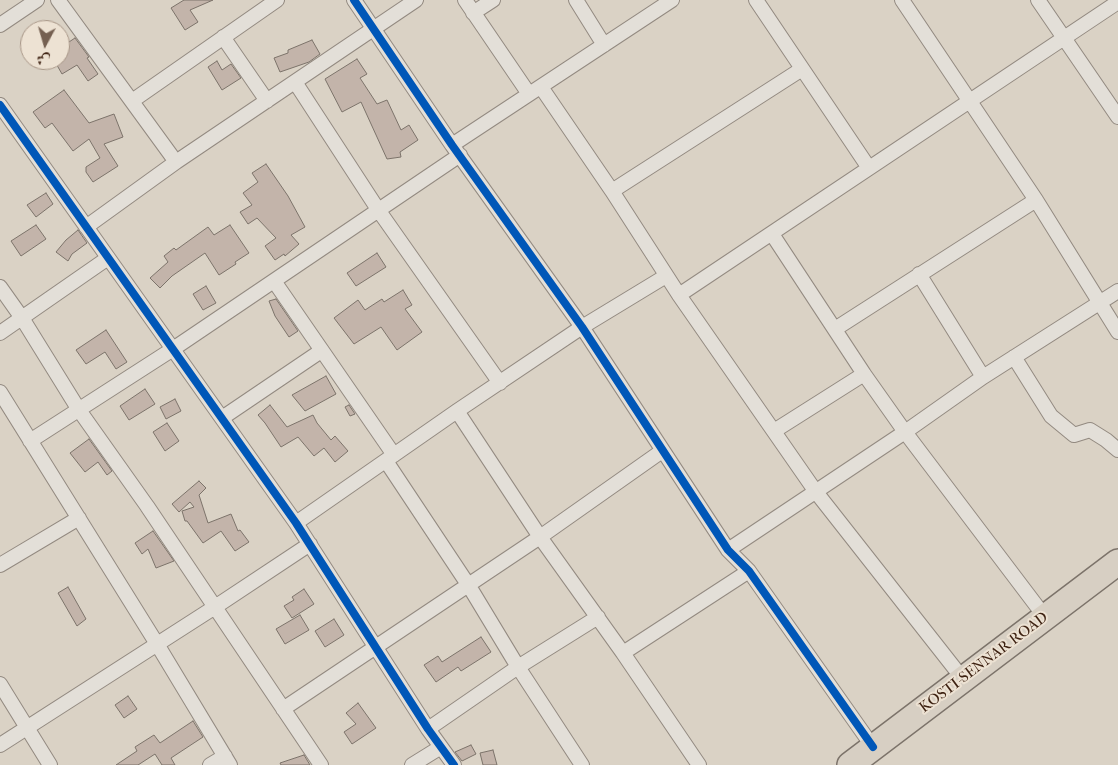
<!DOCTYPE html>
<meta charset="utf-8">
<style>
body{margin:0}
#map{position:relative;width:1118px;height:765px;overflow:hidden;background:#dad2c5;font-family:"IM FELL French Canon",Amiri,serif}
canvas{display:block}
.north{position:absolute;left:20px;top:20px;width:50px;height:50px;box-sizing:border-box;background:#ede2d3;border:1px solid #a79586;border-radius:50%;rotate:186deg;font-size:14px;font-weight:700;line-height:20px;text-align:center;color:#3e2212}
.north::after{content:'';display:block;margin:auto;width:18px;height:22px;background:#756051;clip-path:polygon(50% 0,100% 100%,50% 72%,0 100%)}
</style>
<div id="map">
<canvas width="1118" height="765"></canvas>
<div class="north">ش</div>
</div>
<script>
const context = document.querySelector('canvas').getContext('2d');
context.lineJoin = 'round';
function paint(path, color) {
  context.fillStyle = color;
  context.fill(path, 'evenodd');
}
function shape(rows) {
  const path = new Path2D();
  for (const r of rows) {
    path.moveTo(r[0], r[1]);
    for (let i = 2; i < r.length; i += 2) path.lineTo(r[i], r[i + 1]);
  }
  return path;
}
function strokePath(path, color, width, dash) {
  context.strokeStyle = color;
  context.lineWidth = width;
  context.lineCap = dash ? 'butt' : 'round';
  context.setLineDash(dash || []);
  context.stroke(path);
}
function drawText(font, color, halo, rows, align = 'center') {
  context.font = font + ' "IM FELL French Canon",serif';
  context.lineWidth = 4;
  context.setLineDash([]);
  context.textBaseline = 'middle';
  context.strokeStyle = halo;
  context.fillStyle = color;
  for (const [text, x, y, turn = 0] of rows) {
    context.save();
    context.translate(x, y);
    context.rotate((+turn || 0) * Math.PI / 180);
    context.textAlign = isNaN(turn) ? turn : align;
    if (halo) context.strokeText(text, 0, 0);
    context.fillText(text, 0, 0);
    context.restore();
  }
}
const building = shape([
 [184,0,213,0,190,10,198,22,185,30,171,8,184,0],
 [75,38,89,57,87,58,98,74,88,81,77,65,62,74,54,60,60,60,60,48,75,38],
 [312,40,320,54,309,62,280,72,274,58,288,53,288,50,312,40],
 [357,59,367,74,360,78,377,104,387,100,401,130,409,125,418,140,400,152,401,157,387,159,361,102,342,112,325,79,357,59],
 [217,61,222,70,231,64,241,78,222,90,208,67,217,61],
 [64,90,89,123,114,114,123,137,104,144,118,166,93,182,86,172,86,167,100,158,89,139,73,151,52,123,45,128,33,112,64,90],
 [266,164,288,196,305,227,291,235,299,244,285,256,284,254,275,260,265,246,276,238,257,218,248,224,240,212,252,205,243,193,258,182,252,173,266,164],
 [46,193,53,204,36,217,27,205,46,193],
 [36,225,46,239,21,256,11,241,36,225],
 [230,225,249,253,235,262,236,264,219,275,205,253,172,276,160,288,150,278,168,262,164,256,174,248,176,250,208,227,214,235,230,225],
 [78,230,87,243,72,254,68,261,56,252,66,240,78,230],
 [377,253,386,267,356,286,347,273,377,253],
 [206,286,216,303,203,310,193,294,206,286],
 [403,290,412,305,405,309,422,332,397,350,381,327,354,344,334,318,358,300,365,310,382,299,384,302,403,290],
 [276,299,298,331,289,337,275,316,269,301,276,299],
 [106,330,127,362,116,369,105,352,86,364,76,350,106,330],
 [326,376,336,394,305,411,292,395,326,376],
 [145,389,155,404,129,420,120,406,145,389],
 [175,399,181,411,166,419,160,407,175,399],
 [270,405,287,427,313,415,317,423,331,440,335,436,348,451,335,462,324,448,314,456,298,437,281,447,265,423,258,415,270,405],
 [349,405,355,414,350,416,345,407,349,405],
 [167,423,179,441,165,451,153,432,167,423],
 [89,439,112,471,107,475,98,462,85,472,70,453,89,439],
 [199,481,206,488,199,495,208,523,231,514,238,531,240,530,249,542,235,551,221,531,203,543,187,521,185,521,182,511,194,507,190,502,179,512,172,504,199,481],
 [153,531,174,561,156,568,148,549,142,554,135,543,153,531],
 [68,587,86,619,77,626,58,593,68,587],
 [304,589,314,604,292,618,284,606,294,600,292,597,304,589],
 [300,615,309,630,285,644,276,629,300,615],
 [334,619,344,635,325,647,315,631,334,619],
 [481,637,491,652,461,671,458,667,436,682,424,665,438,656,442,662,481,637],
 [128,696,137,709,124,718,115,705,128,696],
 [358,703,376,728,352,744,344,732,356,724,346,713,358,703],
 [193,721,203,737,171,758,175,765,162,765,155,754,138,765,116,765,137,751,135,747,154,735,160,743,193,721],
 [471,745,476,754,462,761,455,752,471,745],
 [493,750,497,765,483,765,480,753,493,750],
 [304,755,310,765,281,765,280,763,304,755]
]);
paint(building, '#c3b4aa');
strokePath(building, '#7c736a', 1);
const street = shape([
 [58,0,176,162],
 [354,0,452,145,582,327,728,550,749,571,873,747],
 [465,0,529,94],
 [576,0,604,45],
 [756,0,869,168],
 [902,0,1036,200,1118,332],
 [1038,0,1118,117],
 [473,13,493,0],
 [0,25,37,0],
 [223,37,267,101],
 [295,82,379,211,500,383],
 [541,87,612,191,679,295,816,492,963,679],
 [132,101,277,0],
 [0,105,296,523,428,729,454,765],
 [452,145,672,0],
 [612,191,802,69],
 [86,227,176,162,416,0],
 [772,234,864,374,905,432,1045,617],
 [919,274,983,377],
 [274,281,394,455],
 [0,287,22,318,79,410,147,506,321,765],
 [679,295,1118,2],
 [835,329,1036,200],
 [0,333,108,258],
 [1014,357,1051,416,1074,435,1090,430,1106,440,1118,450],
 [0,392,157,644,230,765],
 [457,411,540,537,623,653,699,765],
 [222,418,321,351],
 [774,431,864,374],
 [30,441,173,349,460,155],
 [386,461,469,586,518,667,582,765],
 [296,523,457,411,582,327,666,276],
 [728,550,905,432,983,377,1118,291],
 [0,565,79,518],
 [623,653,749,571],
 [0,684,50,765],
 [283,709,540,537,662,451],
 [428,729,518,667,598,617],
 [0,745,215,607,310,544],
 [210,765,225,756],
 [412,765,441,747]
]);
const highway = shape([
 [850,765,1118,562]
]);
strokePath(street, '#938a81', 16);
strokePath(highway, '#7c736a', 28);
strokePath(street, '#e3dfd8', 14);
strokePath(highway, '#d7cfc3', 25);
strokePath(shape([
 [354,0,452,145,582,327,728,550,749,571,873,747],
 [0,105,296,523,428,729,454,765]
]), '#0057b8', 8);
drawText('15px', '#3e2212', '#ede2d3', [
 ["KOSTI-SENNAR ROAD",984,663,-37]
]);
</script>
